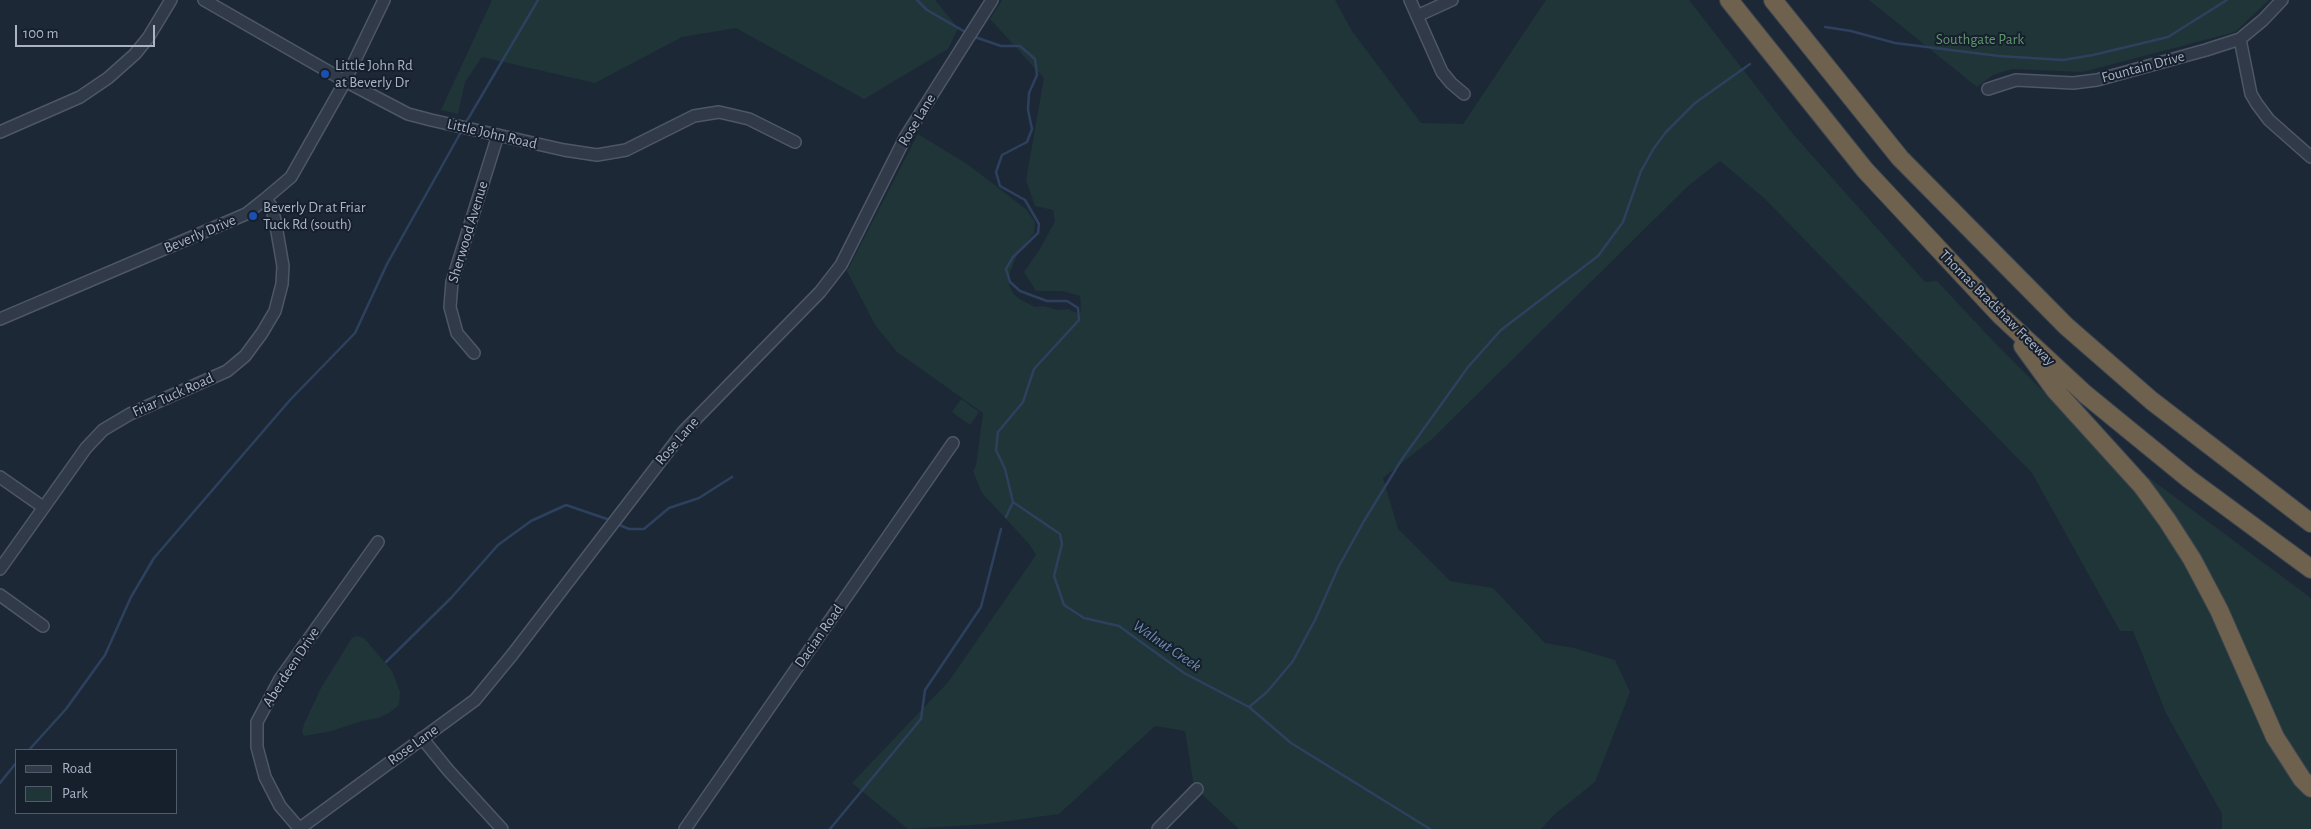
<!DOCTYPE html>
<style>
body{margin:0}
#map{position:relative;width:2311px;height:829px;overflow:hidden;background:#1d2837;font-family:"Alegreya Sans",sans-serif}
canvas{display:block}
.legend{position:absolute;left:15px;top:749px;width:162px;height:65px;box-sizing:border-box;background:#161f2c;border:1px solid #515b69;margin:0;padding:6px 9px;list-style:none;font-size:15px;color:#aab4c5}
.legend li{display:flex;align-items:center;gap:10px;height:25px}
.legend b{width:25px;border:1px solid #515b69}
.scale{position:absolute;left:15px;top:25px;width:140px;height:22px;box-sizing:border-box;border:2px solid #aab4c5;border-top:0;padding-left:6px;font-size:15px;line-height:18px;white-space:nowrap;color:#aab4c5;-webkit-text-stroke:4px #161f2c;paint-order:stroke}
</style>
<div id="map">
<canvas width="2311" height="829"></canvas>
<ul class="legend">
<li><b style="height:6px;background:#313a48"></b>Road</li>
<li><b style="height:14px;background:#1f3538"></b>Park</li>
</ul>
<div class="scale">100 m</div>
</div>
<script>
const context = document.querySelector('canvas').getContext('2d');
context.lineJoin = 'round';
function paint(path, color) {
  context.fillStyle = color;
  context.fill(path, 'evenodd');
}
function shape(rows) {
  const path = new Path2D();
  for (const r of rows) {
    path.moveTo(r[0], r[1]);
    for (let i = 2; i < r.length; i += 2) path.lineTo(r[i], r[i + 1]);
  }
  return path;
}
function strokePath(path, color, width, dash) {
  context.strokeStyle = color;
  context.lineWidth = width;
  context.lineCap = dash ? 'butt' : 'round';
  context.setLineDash(dash || []);
  context.stroke(path);
}
function drawText(font, color, halo, rows, align = 'center') {
  context.font = font + ' "Alegreya Sans",sans-serif';
  context.lineWidth = 4;
  context.setLineDash([]);
  context.textBaseline = 'middle';
  context.strokeStyle = halo;
  context.fillStyle = color;
  for (const [text, x, y, turn = 0] of rows) {
    context.save();
    context.translate(x, y);
    context.rotate((+turn || 0) * Math.PI / 180);
    context.textAlign = isNaN(turn) ? turn : align;
    if (halo) context.strokeText(text, 0, 0);
    context.fillText(text, 0, 0);
    context.restore();
  }
}
paint(shape([
 [492,0,935,0,958,28,948,49,864,99,736,28,682,37,595,83,482,57,465,82,458,114,441,110],
 [1002,0,1335,0,1352,31,1421,123,1463,124,1546,0,1689,0,1793,134,1925,282,1937,281,1995,343,2088,436,2136,489,2173,540,2311,796,2311,829,2222,829,2222,814,2166,713,2133,631,2120,631,2032,473,1764,198,1720,161,1688,186,1432,439,1383,478,1398,529,1450,581,1493,588,1545,643,1574,648,1615,660,1630,692,1595,782,1555,814,1541,829,1239,829,1194,787,1185,731,1155,726,1059,814,986,824,908,829,852,783,949,681,1036,555,1030,545,982,493,973,471,976,466,983,413,897,352,875,325,847,271,918,134,967,164,1026,209,1035,222,1034,233,1017,255,1010,272,1009,285,1013,293,1019,299,1035,307,1044,306,1057,310,1068,309,1077,313,1079,320,1081,307,1080,296,1062,291,1036,291,1024,272,1040,249,1055,221,1053,210,1035,206,1026,180,1044,78,990,19],
 [1869,0,2269,0,2235,32,2083,72,2012,69,1993,75,1977,87],
 [961,399,979,412,970,425,952,412],
 [2148,477,2311,598,2311,780,2296,762,2145,480],
 [357,636,364,638,392,671,400,692,399,705,389,713,378,718,362,721,332,731,304,736,302,732,304,724,321,688,352,638]
]), '#1f3538');
strokePath(shape([
 [917,0,927,10,967,33],
 [1825,27,1851,31,1895,43,1999,56,2063,60,2093,55,2168,37,2227,0],
 [972,36,1001,46,1020,46,1035,59,1037,75,1029,93,1028,110,1032,129,1027,142,1002,155,996,172,1000,186,1025,200,1039,224,1038,233,1013,257,1006,269,1010,282,1020,291,1047,301,1067,301,1078,308,1079,320,1034,369,1023,402,998,432,996,450,1005,469,1013,502,1060,534,1062,544,1054,576,1064,605,1084,618,1119,626,1184,673,1249,707,1291,743,1430,829],
 [465,124,538,0],
 [1006,517,1013,502],
 [617,524,629,529,644,529,669,508,699,498,732,477],
 [386,662,451,598,498,545,531,521,566,505,610,520],
 [1249,707,1267,692,1293,661,1315,620,1339,566,1364,521,1402,459,1468,367,1501,330,1598,256,1623,222,1641,171,1654,148,1666,132,1695,103,1750,64],
 [29,750,66,709,105,655,131,597,154,558,290,400,355,333,387,264,461,132],
 [0,783,16,763],
 [830,829,921,719,925,690,981,607,1001,529]
]), '#2d415e', 2.5);
const minor = shape([
 [204,0,345,81,408,114,431,120,564,150,597,155,626,150,694,116,719,112,749,119,795,142],
 [1410,0,1442,72,1451,83,1464,94],
 [1417,16,1452,0],
 [2240,39,2251,94,2257,104,2269,120,2311,157],
 [1988,89,2016,80,2073,83,2097,80,2206,50,2240,39,2263,20,2282,0],
 [0,132,80,97,108,78,135,54,148,38,171,0],
 [0,319,246,214,265,199,291,177,342,87,384,0],
 [474,353,457,333,450,307,452,282,498,135],
 [0,477,43,507],
 [0,569,86,448,103,430,130,414,227,371,245,356,262,333,275,311,282,284,283,266,275,220,271,206,265,199],
 [0,595,43,626],
 [422,738,448,770,502,829],
 [299,828,280,806,265,777,257,747,257,722,280,679,378,542],
 [299,829,475,700,512,655,683,432,820,292,841,265,906,136,992,0],
 [685,829,953,443],
 [1158,829,1197,789]
]);
const highway = shape([
 [1729,0,1865,170,2001,316,2085,394,2189,479,2311,569],
 [1773,0,1900,158,2066,326,2152,401,2311,523],
 [2023,346,2055,390,2142,486,2167,520,2192,559,2219,610,2275,737,2302,779,2311,788]
]);
strokePath(minor, '#4e5766', 14);
strokePath(highway, '#3b4452', 20);
strokePath(minor, '#313a48', 11);
strokePath(highway, '#6e614d', 18);
for (const [x, y, r, color] of [
 [325,74,5,"#1a4fb4"],
 [253,216,5,"#1a4fb4"]
]) {
  const dot = new Path2D();
  dot.arc(x, y, r, 0, 2 * Math.PI);
  context.fillStyle = color;
  context.fill(dot);
  strokePath(dot, '#161f2c', 2);
}
drawText('15px', '#60976d', '#161f2c', [
 ["Southgate Park",1980,39]
]);
drawText('15px', '#aab4c5', '#161f2c', [
 ["Little John Rd",335,65],
 ["at Beverly Dr",335,82],
 ["Beverly Dr at Friar",263,207],
 ["Tuck Rd (south)",263,224]
], 'left');
drawText('15px', '#aab4c5', '#161f2c', [
 ["Fountain Drive",2143,67,-15],
 ["Rose Lane",917,120,-59],
 ["Little John Road",492,134,13],
 ["Sherwood Avenue",468,232,-73],
 ["Beverly Drive",200,234,-23],
 ["Thomas Bradshaw Freeway",1997,308,45],
 ["Friar Tuck Road",173,395,-24],
 ["Rose Lane",677,441,-49],
 ["Dacian Road",819,636,-55],
 ["Aberdeen Drive",291,667,-57],
 ["Rose Lane",413,745,-36]
]);
drawText('italic 16px', '#6f8bb1', '#161f2c', [
 ["Walnut Creek",1167,646,34]
]);
</script>
